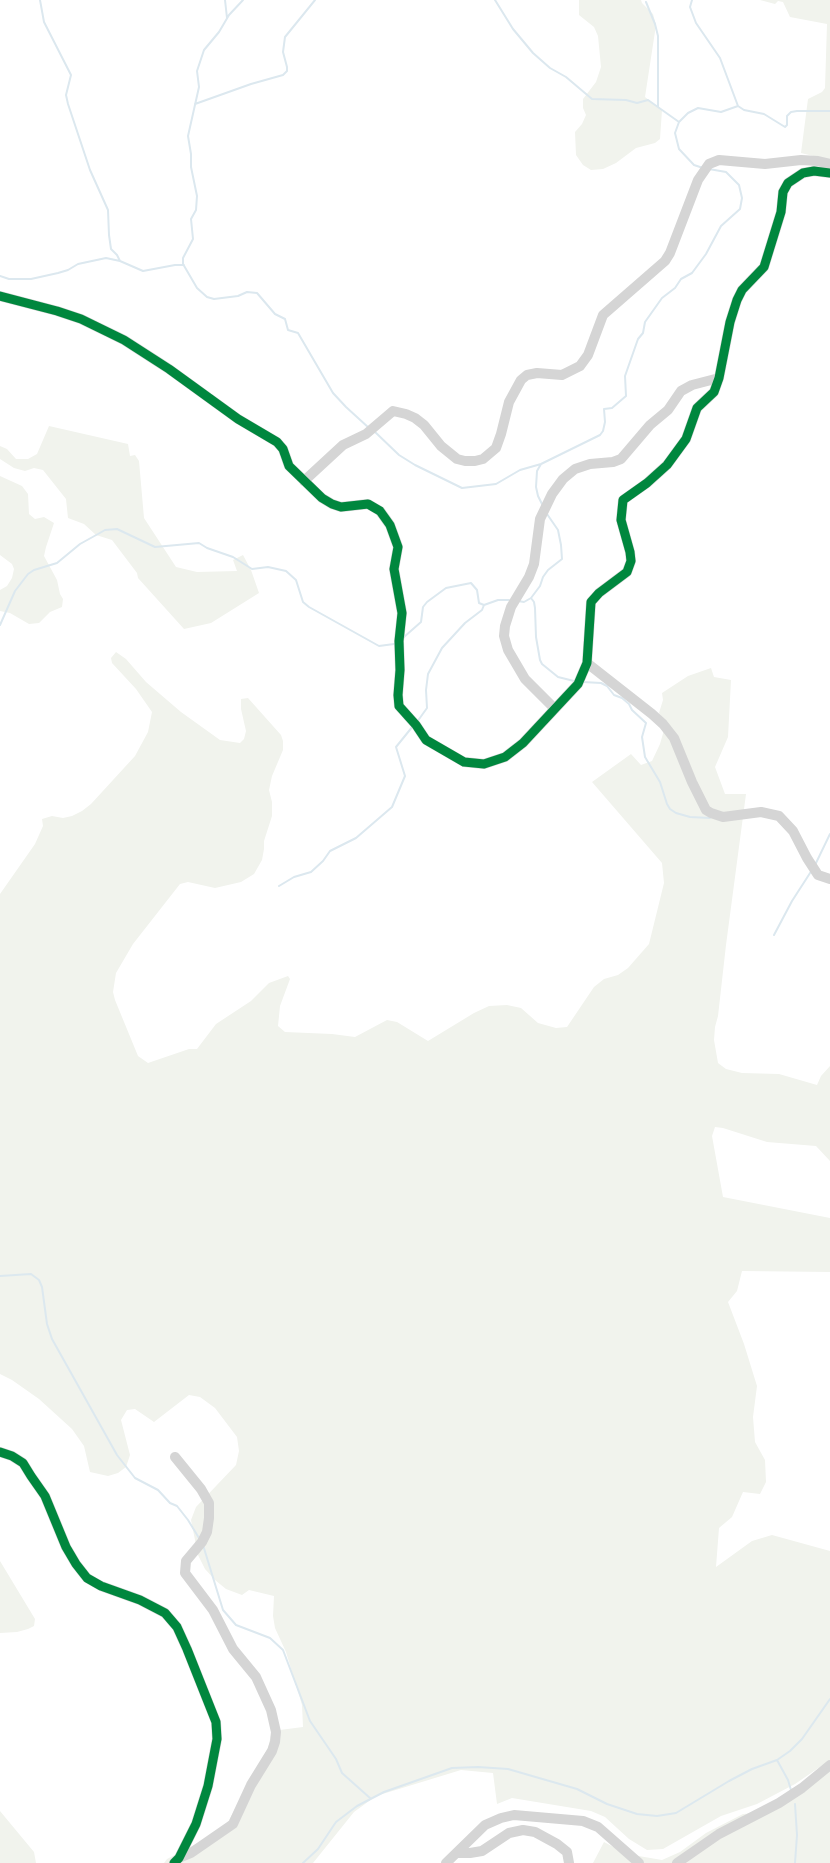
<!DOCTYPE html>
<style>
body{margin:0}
canvas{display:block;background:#fff}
</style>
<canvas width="830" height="1863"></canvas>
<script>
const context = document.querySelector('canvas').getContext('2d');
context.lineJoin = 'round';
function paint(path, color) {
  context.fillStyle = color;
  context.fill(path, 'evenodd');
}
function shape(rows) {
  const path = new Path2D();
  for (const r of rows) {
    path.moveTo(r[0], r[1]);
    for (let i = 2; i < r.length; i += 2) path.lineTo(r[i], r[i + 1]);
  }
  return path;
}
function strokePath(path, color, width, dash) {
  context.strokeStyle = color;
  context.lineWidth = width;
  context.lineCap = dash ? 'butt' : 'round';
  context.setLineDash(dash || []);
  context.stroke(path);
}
paint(shape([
 [579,0,641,0,642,3,653,14,656,25,645,97,662,110,660,139,655,143,636,148,616,163,603,169,591,170,583,165,576,155,575,132,582,124,586,115,583,108,583,99,596,82,601,67,598,36,594,27,579,15],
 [760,0,830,0,830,160,801,153,808,99,822,92,825,88,827,24,790,17,783,2,778,1,775,4],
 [49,426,128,444,130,456,135,455,139,461,144,518,176,567,197,572,237,571,233,560,243,555,251,570,259,593,211,623,184,629,138,578,137,573,112,540,96,535,84,524,68,518,66,499,43,470,34,468,25,471,14,468,0,459,0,446,7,449,16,459,28,459,37,454],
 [0,476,22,486,28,494,29,514,35,519,44,517,54,523,46,547,44,556,57,580,60,594,63,599,62,607,50,612,39,623,29,624,10,613,0,611,0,590,7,586,12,578,14,569,12,564,0,555],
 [116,652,126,659,146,682,181,712,220,740,240,743,244,739,246,731,241,709,241,699,248,698,281,735,283,741,283,750,272,776,269,790,272,802,272,816,264,841,264,849,262,860,254,874,241,882,215,888,188,882,180,884,133,944,116,973,113,992,115,1000,138,1056,148,1063,189,1049,197,1049,216,1024,251,1001,269,983,288,976,290,979,280,1006,278,1026,285,1032,332,1034,355,1037,387,1020,397,1022,428,1041,474,1013,489,1006,507,1005,521,1008,538,1023,556,1028,567,1027,594,987,604,979,618,975,628,968,649,944,664,883,662,863,592,782,631,754,641,765,652,761,660,744,666,723,659,713,663,700,662,693,688,676,711,668,714,677,731,680,728,737,715,767,725,794,746,794,726,945,718,1016,715,1027,714,1040,718,1063,726,1069,742,1073,779,1074,817,1085,821,1076,830,1066,830,1161,816,1146,767,1142,723,1128,715,1127,712,1136,723,1197,830,1218,830,1272,742,1271,737,1291,728,1302,744,1344,757,1386,753,1417,755,1442,765,1460,766,1482,760,1494,743,1492,732,1517,719,1528,716,1567,752,1541,772,1535,830,1551,830,1760,795,1784,757,1804,721,1816,663,1849,647,1850,629,1839,605,1817,591,1811,512,1798,497,1804,493,1773,461,1770,376,1796,354,1812,313,1863,164,1863,167,1859,211,1836,228,1822,268,1748,272,1731,303,1727,302,1705,286,1652,275,1628,273,1616,274,1596,249,1590,242,1595,226,1589,215,1580,205,1569,198,1555,191,1520,196,1507,236,1465,239,1451,237,1437,215,1408,200,1397,189,1395,154,1422,135,1409,127,1410,121,1420,130,1455,126,1467,118,1473,108,1476,90,1472,84,1446,72,1429,39,1399,12,1380,0,1374,0,894,35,844,43,826,42,819,52,816,63,818,72,816,82,811,91,804,135,756,148,732,152,712,136,689,112,663,111,658],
 [0,1561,35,1619,34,1626,28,1629,17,1632,0,1633],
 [830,1769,830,1863,593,1863,604,1842,627,1854,662,1860,680,1852,706,1833,743,1814,767,1812],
 [0,1811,34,1852,36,1863,0,1863]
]), '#f1f3ed');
strokePath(shape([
 [40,0,44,22,71,75,66,95,68,104,90,170,108,210,109,235,111,249,117,255,120,261],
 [225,0,227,18],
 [243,0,229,15,219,32,204,50,197,71,199,87,188,136,191,154,191,167,197,196,196,210,191,219,193,239,183,258,183,264,197,288,207,297,214,299,238,296,247,292,257,293,275,314,285,319,288,330,298,333,333,393,346,407,369,428],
 [495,0,513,29,533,53,550,68,566,77,592,99,626,100,637,103,648,100,679,122],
 [692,0,690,7,696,23,720,58,738,106,744,110,764,114,785,127,787,125,787,116,791,112,797,111,830,111],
 [646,2,655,24,658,36,658,107],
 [195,104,251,84,283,75,287,71,287,67,283,52,285,37,315,0],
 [703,168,694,165,679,149,675,133,679,122,688,113,698,108,721,112,738,106],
 [0,276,9,279,31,279,58,273,68,270,78,264,106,258,120,261,143,271,175,265,184,265],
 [374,431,399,455,415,465,462,488,496,484,520,470,541,464,600,435,603,431,605,422,604,409,612,408,626,396,625,376,638,339,643,333,645,322,662,298,675,288,681,279,692,273,706,254,721,226,740,209,742,198,739,185,726,172,709,169],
 [541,464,537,471,536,487,538,496,543,506],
 [531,598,534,602,535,608,536,637,540,660,542,664,558,677,574,681],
 [518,601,524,602,531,598,540,586,543,577,548,570,562,559,561,545,558,530,547,514],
 [0,625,15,591,28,574,34,570,57,563,80,544,98,534,105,530,117,529,155,547,199,543,207,548,233,557,252,569,268,567,286,571,296,580,303,602,309,607,379,646,394,644],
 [404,637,421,622,423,607,427,602,446,588,471,583,477,590,479,603,484,605],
 [583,682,601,683,607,686,614,695,622,698,629,704,632,710,646,723,642,737,645,757,660,782,667,804,670,809,676,813,690,817,710,818],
 [417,722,427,708,426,690,428,674,442,648,465,623,482,610,484,605,498,600,509,600],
 [816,863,830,834],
 [279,886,294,877,311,872,323,861,330,851,356,838,392,807,405,776,396,747,413,726],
 [774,935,792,901,812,870],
 [0,1276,31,1274,39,1280,42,1287,47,1324,52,1339,117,1455,135,1478,158,1490,170,1503,177,1506,188,1520,199,1538],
 [203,1545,223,1610,236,1625,270,1638,283,1650,310,1721,336,1759,342,1773,370,1798],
 [777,1760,788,1780,791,1790],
 [795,1804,797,1835,795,1863],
 [303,1863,318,1849,336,1822,357,1806,384,1792,452,1768,478,1767,508,1769,577,1789,607,1804,637,1814,657,1816,676,1813,729,1781,752,1769,777,1760,790,1751,802,1739,830,1699]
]), '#dce8ef', 2);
strokePath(shape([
 [0,296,57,311,81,319,124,340,169,369,238,419,277,442,283,449,289,466,322,498,332,504,341,507,368,504,380,511,390,525,398,547,394,569,402,613,399,641,400,670,398,695,399,706,416,725,426,740,464,762,484,764,505,757,523,743,578,684,587,663,591,602,599,593,627,572,631,561,630,552,621,520,623,500,647,483,667,465,686,439,697,408,714,392,719,378,730,322,737,300,742,290,764,267,781,212,783,192,788,183,803,173,814,171,830,173],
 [304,481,343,445,366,434,393,411,406,414,415,418,424,425,441,446,457,459,465,461,475,461,483,459,496,448,501,434,509,402,521,380,527,375,537,373,562,375,580,366,588,355,603,315,665,261,670,253,698,180,709,164,719,160,765,164,801,160,818,161,830,164],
 [587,663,652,714,663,724,674,738,692,782,706,810,711,813,723,817,761,812,779,816,793,831,807,858,818,875,830,879],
 [555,709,525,679,508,650,504,636,505,626,511,607,529,577,534,564,540,519,552,494,563,479,575,469,590,464,613,462,621,459,650,425,668,410,681,391,692,385,719,378],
 [0,1452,12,1456,23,1463,31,1476,45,1496,66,1547,76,1564,87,1578,101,1586,140,1600,165,1613,177,1627,187,1649,216,1722,217,1739,208,1786,196,1824,179,1858,174,1863],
 [175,1457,201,1489,209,1503,209,1518,207,1532,202,1542,186,1561,185,1573,213,1610,233,1649,256,1677,271,1710,276,1732,275,1742,272,1751,251,1785,233,1824,191,1853,179,1858],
 [458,1853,470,1853,482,1851,509,1833,523,1830,535,1832,557,1844,567,1852,569,1863],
 [446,1863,485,1825,501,1818,514,1815,583,1821,598,1827,639,1863],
 [677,1863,719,1834,779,1803,802,1788,830,1765]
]), '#d5d5d5', 10);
strokePath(shape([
 [0,296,57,311,81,319,124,340,169,369,238,419,277,442,283,449,289,466,322,498,332,504,341,507,368,504,380,511,390,525,398,547,394,569,402,613,399,641,400,670,398,695,399,706,416,725,426,740,464,762,484,764,505,757,523,743,578,684,587,663,591,602,599,593,627,572,631,561,630,552,621,520,623,500,647,483,667,465,686,439,697,408,714,392,719,378,730,322,737,300,742,290,764,267,781,212,783,192,788,183,803,173,814,171,830,173],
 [0,1452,12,1456,23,1463,31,1476,45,1496,66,1547,76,1564,87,1578,101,1586,140,1600,165,1613,177,1627,187,1649,216,1722,217,1739,208,1786,196,1824,179,1858,174,1863]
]), '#00873e', 9);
</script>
